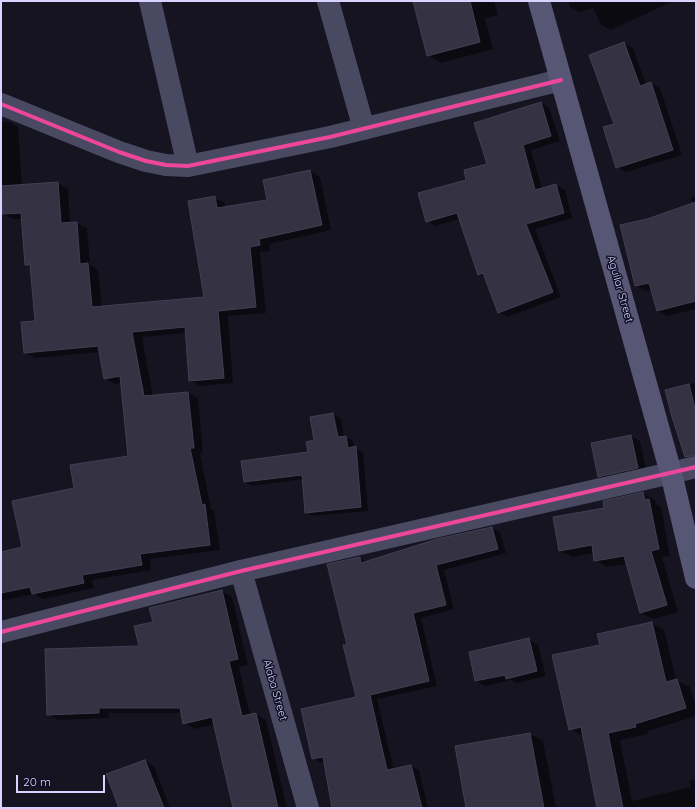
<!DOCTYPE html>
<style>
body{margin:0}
#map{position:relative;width:697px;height:809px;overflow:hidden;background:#161421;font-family:Quicksand,sans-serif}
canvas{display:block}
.frame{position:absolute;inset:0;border:2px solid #d9d4ff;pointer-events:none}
.scale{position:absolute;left:16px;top:775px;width:89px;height:18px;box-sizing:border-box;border:2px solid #d9d4ff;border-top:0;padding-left:5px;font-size:12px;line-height:14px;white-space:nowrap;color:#d9d4ff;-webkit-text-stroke:3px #130f26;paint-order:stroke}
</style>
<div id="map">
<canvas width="697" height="809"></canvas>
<div class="frame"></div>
<div class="scale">20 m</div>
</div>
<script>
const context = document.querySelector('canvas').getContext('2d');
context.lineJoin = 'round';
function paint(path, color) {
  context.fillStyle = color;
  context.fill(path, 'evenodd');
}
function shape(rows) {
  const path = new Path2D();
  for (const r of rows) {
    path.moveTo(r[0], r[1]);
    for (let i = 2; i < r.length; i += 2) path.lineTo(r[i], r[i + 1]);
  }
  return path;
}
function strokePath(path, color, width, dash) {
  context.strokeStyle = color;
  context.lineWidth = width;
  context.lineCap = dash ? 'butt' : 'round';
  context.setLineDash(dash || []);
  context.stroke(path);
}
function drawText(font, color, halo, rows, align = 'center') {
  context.font = font + ' Quicksand,sans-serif';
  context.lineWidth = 3;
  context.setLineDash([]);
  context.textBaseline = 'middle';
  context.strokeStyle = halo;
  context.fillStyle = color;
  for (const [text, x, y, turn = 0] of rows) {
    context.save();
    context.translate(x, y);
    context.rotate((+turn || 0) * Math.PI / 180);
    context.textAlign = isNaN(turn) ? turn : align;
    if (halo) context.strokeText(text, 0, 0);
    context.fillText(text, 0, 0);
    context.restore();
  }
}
paint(shape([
 [414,1,494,1,498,15,485,18,493,49,441,63,428,55],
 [568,1,673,1,611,30,601,25,593,8,580,12,570,7],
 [624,43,633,48,646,84,651,83,660,88,682,155,626,172,617,167,616,125],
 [541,103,549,108,560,141,531,150,542,189,556,185,565,190,572,218,535,229,561,297,507,317,498,312,486,278,479,274,460,219,436,226,427,221,467,180,488,165],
 [8,121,18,127,22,186,58,183,68,189,70,223,77,223,87,228,90,265,98,270,102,307,205,298,215,198,225,203,225,208,268,201,310,171,320,177,331,230,269,244,270,251,260,252,266,313,228,316,233,383,200,386,190,380,186,333,142,337,153,396,188,393,198,398,203,453,200,453,211,509,214,511,220,550,150,559,151,570,92,580,94,588,43,599,34,594,1,601,1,553,23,548,75,489,129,456,122,383,115,384,105,379,100,352,35,358,25,352,36,322,31,268,26,265,23,219,13,219,3,214,3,211,1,212,1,122],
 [696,196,696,309,667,316,658,311,652,290,646,291,636,286,621,226,648,220,693,204,691,198],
 [696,383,696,438,666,391],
 [333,414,341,419,344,437,346,437,353,441,355,448,363,452,368,511,313,516,306,512,303,479,252,486,245,482,309,452],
 [631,436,640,441,647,473,608,482,599,476],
 [643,493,655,500,656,504,661,507,670,556,662,557,678,612,653,619,641,613,627,564,607,567,595,560,594,553,572,557,560,551,605,509],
 [492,528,500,532,506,553,444,570,454,609,421,618,437,686,377,699,394,770,411,766,419,770,428,808,332,808,325,762,321,763,313,758,357,697,348,645,360,558,367,562],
 [222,591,232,597,248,665,239,667,250,715,256,714,266,720,287,808,224,808,234,805,215,724,195,729,184,723,182,713,109,713,109,718,58,720,48,714,140,647,154,622],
 [652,623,664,630,676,680,677,680,690,687,696,708,696,716,648,731,648,734,620,740,632,801,691,787,689,781,696,779,696,808,599,808,584,736,570,729,601,645],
 [529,639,538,645,546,676,516,683,511,680,485,686,476,681,470,653],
 [530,734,543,741,556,808,467,808,457,747],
 [145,761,154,766,170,808,120,808]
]), '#0007');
const building = shape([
 [413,1,470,1,480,42,427,56,413,1],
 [624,42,640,86,651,82,673,150,616,168,603,127,614,124,589,55,624,42],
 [541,102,551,136,523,145,535,190,556,184,564,213,526,224,553,292,498,313,483,273,478,275,457,213,426,222,418,193,466,180,464,170,487,164,474,123,541,102],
 [310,170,322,225,259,239,260,245,250,247,256,307,218,311,224,378,189,381,185,327,132,332,144,396,188,392,194,448,190,448,202,505,205,504,210,545,140,554,142,565,82,575,84,583,32,594,30,587,1,593,1,552,22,547,12,501,74,488,70,465,128,456,120,376,104,379,98,346,24,353,21,322,35,321,30,265,25,265,21,213,2,214,1,186,58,182,61,223,77,222,80,264,88,263,92,307,204,297,188,201,215,196,217,208,267,200,263,180,310,170],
 [696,202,696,301,657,311,649,283,635,286,620,225,647,219,696,202],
 [689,384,696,413,696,455,685,457,672,417,665,390,689,384],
 [333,413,338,437,346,436,348,448,356,446,361,507,305,513,302,475,244,482,241,461,308,452,306,442,314,440,310,417,333,413],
 [631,435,638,468,598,477,591,443,631,435],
 [643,492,645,500,649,499,659,549,651,551,667,605,640,613,624,556,594,561,592,545,559,551,553,517,604,508,603,501,643,492],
 [492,527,498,549,436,565,446,605,413,613,429,681,370,695,387,770,411,765,422,808,332,808,323,757,312,759,301,709,356,697,343,645,347,645,327,564,360,557,361,563,437,539,492,527],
 [222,590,238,659,229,661,242,716,256,713,278,808,233,808,212,717,183,724,180,708,99,708,99,713,47,715,45,649,139,646,134,626,153,622,149,608,222,590],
 [652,622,666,682,677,679,686,708,635,724,636,727,608,733,623,808,597,808,581,727,569,730,552,655,600,645,597,634,652,622],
 [529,638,537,671,506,679,505,675,475,681,469,652,529,638],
 [530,733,544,808,466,808,455,746,530,733],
 [145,760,164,808,119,808,106,774,145,760]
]);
paint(building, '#343243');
strokePath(building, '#433f54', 1);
strokePath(shape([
 [150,1,188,166],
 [328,1,364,129],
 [1,104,119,152,146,161,166,165,188,166,330,137,561,80],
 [671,473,696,467],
 [241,571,308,808]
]), '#4a4962', 22);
strokePath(shape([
 [1,632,241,571,671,473]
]), '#4a4962', 22);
strokePath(shape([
 [539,1,671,473,696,578]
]), '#575674', 22);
strokePath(shape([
 [1,104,119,152,146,161,166,165,188,166,330,137,561,80],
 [1,632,241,571,696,467]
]), '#ed469a', 4);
drawText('11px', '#d9d4ff', '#130f26', [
 ["Aguilar Street",620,289,74],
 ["Alaba Street",275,690,74]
]);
</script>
